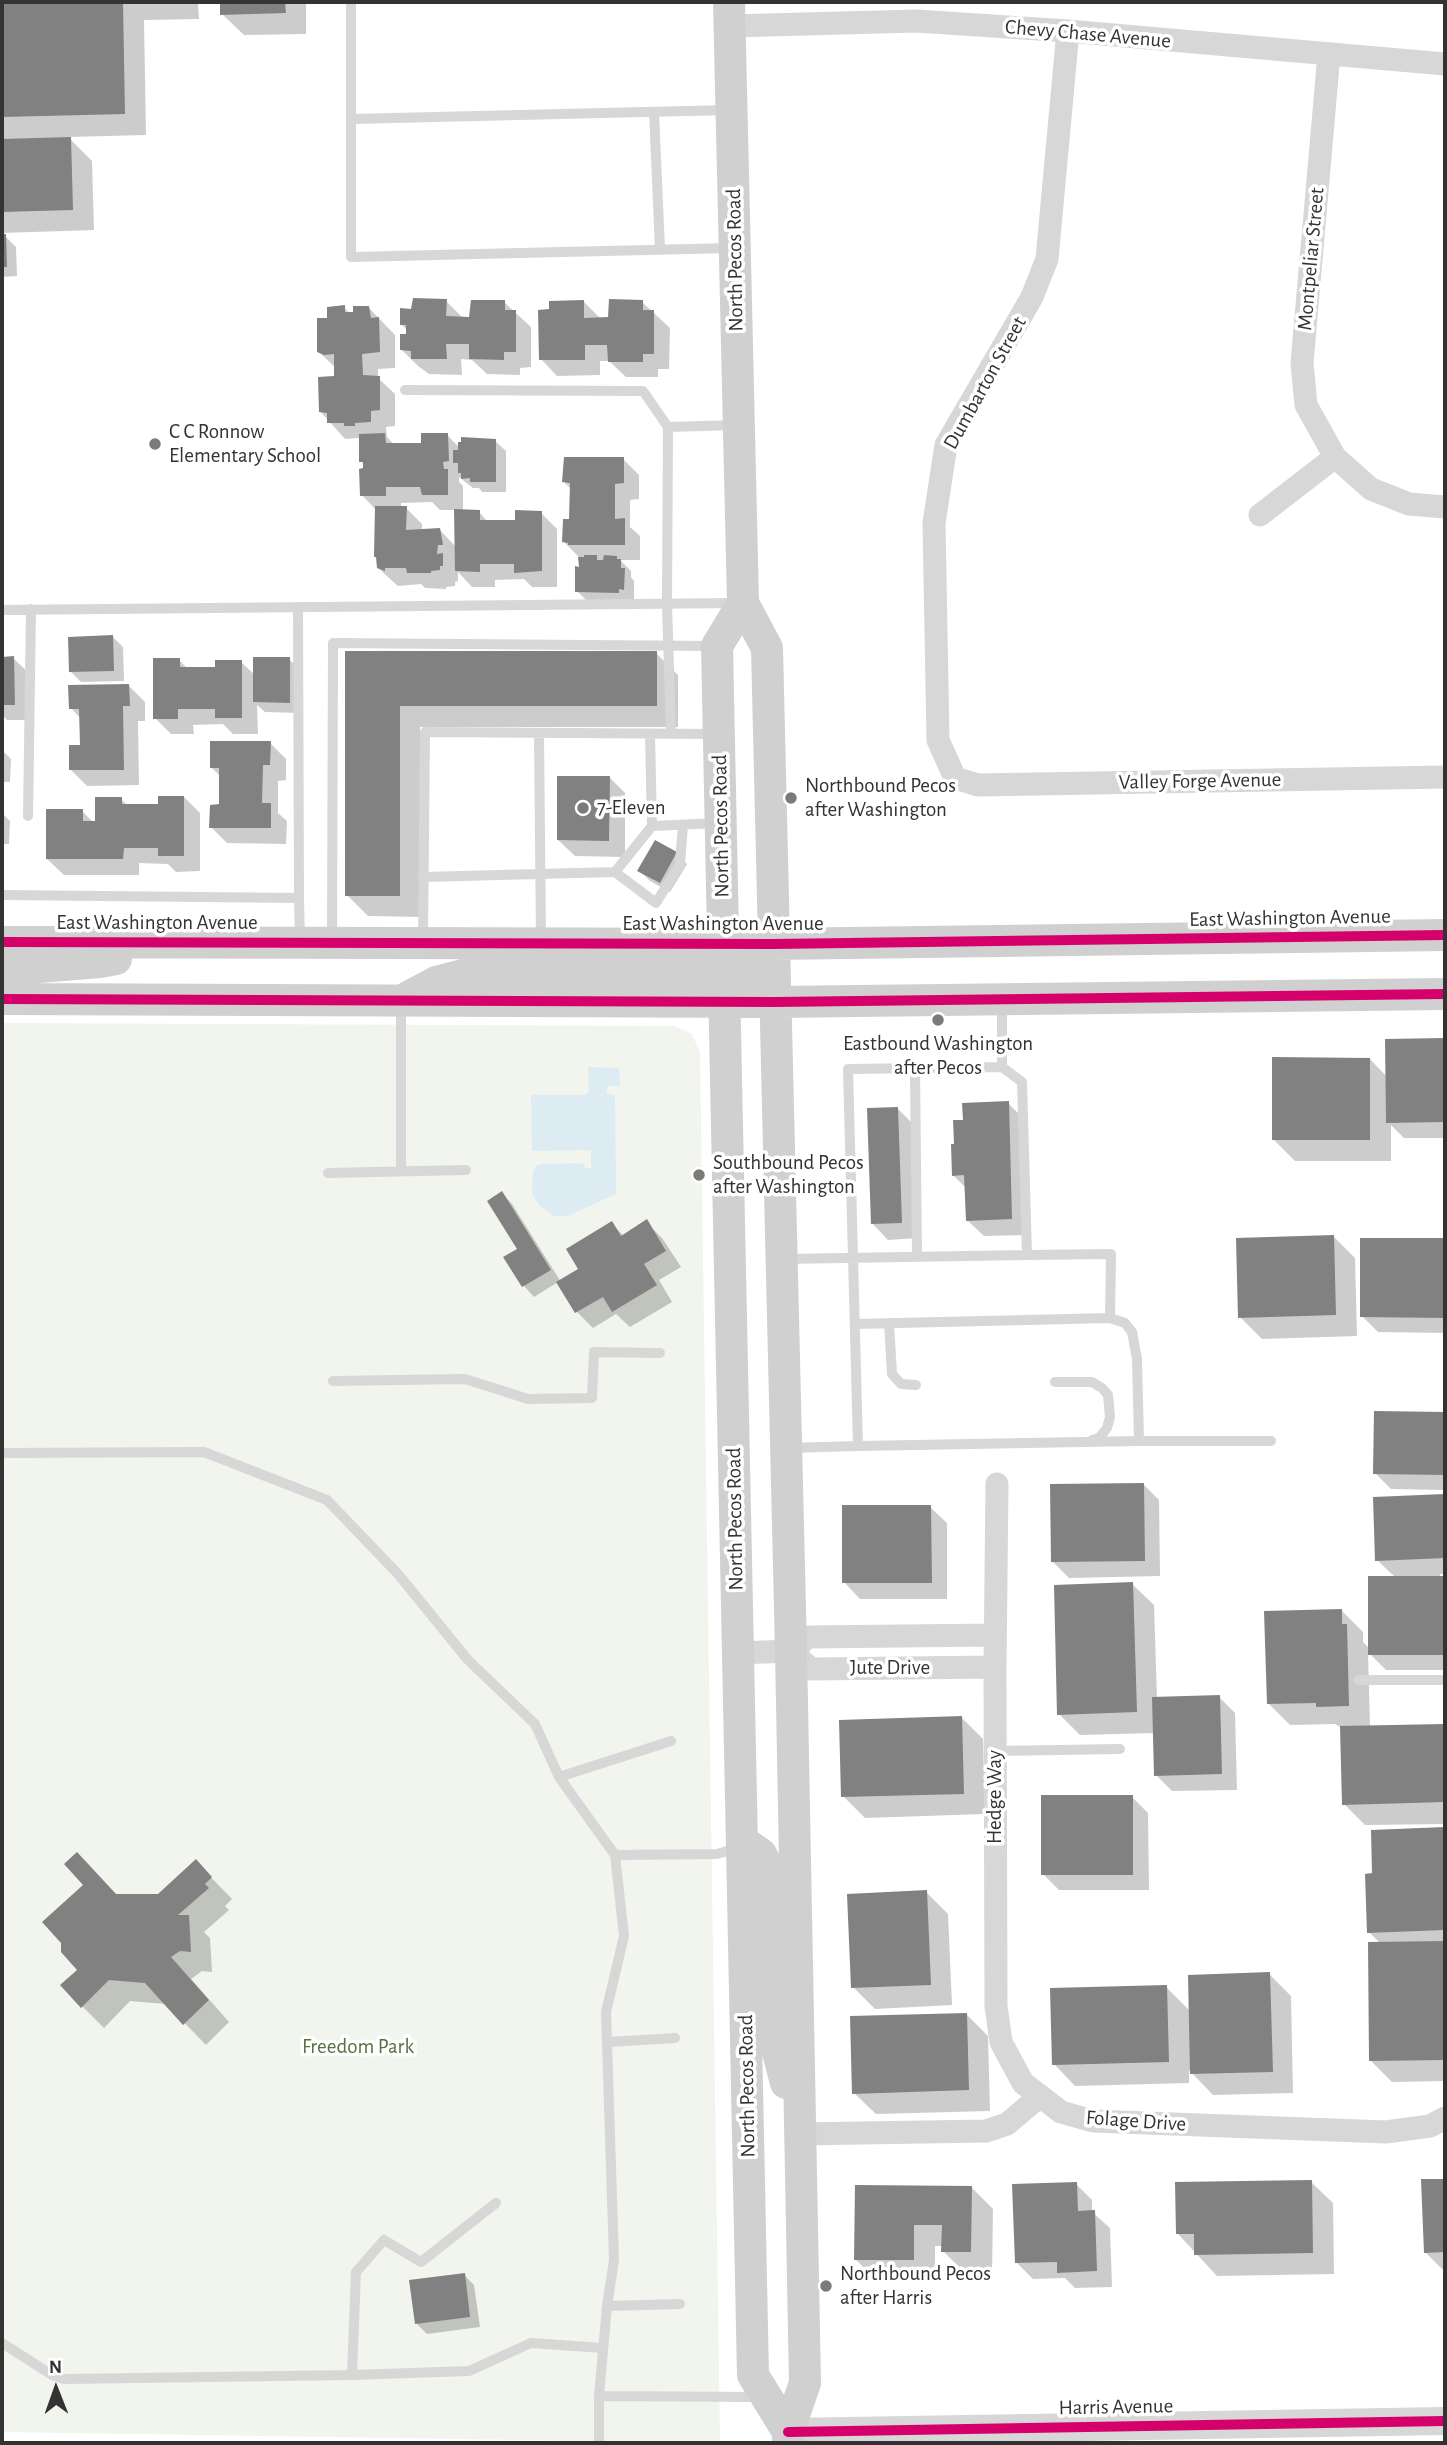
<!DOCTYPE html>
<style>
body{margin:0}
#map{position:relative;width:1447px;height:2445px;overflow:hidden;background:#fff;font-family:"Alegreya Sans",sans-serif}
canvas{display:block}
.frame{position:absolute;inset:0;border:4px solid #333;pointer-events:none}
.north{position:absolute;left:21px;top:2354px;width:70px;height:70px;-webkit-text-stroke:5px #fff;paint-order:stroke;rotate:359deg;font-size:19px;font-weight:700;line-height:28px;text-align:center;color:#333}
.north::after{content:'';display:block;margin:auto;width:24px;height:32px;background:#333;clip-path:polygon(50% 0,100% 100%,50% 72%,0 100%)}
</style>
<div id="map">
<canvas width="1447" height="2445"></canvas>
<div class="frame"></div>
<div class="north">N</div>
</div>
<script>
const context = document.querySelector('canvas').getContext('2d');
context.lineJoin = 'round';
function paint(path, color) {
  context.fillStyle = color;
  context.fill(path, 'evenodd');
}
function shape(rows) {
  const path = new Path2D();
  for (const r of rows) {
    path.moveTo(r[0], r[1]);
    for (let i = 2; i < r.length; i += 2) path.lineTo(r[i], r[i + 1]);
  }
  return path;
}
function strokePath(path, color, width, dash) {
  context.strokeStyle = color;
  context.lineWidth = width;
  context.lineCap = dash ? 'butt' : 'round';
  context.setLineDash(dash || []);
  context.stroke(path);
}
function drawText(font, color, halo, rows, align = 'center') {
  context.font = font + ' "Alegreya Sans",sans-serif';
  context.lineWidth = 7;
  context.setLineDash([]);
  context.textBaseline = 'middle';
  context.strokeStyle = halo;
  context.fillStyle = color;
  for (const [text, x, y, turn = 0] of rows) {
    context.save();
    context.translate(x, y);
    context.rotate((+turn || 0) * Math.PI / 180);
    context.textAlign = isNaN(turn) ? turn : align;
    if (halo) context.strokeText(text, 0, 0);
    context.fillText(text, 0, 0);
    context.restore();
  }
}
paint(shape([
 [2,1023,675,1026,692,1034,700,1052,720,2443,2,2432]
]), '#f1f5ed');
paint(shape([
 [588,1067,619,1068,620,1086,609,1086,606,1091,608,1094,615,1095,616,1194,568,1216,554,1216,539,1205,532,1193,533,1172,536,1166,543,1164,582,1163,586,1168,591,1168,591,1150,532,1151,531,1095,585,1095,588,1093,589,1088]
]), '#ddebf3');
paint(shape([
 [2,2,198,2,199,19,144,20,146,135,68,137,92,161,94,230,2,233,16,247,17,276,2,277],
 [222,2,306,2,306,34,244,35,222,14],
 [446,301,462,317,471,318,504,302,531,327,531,367,520,368,520,375,487,374,472,360,461,359,462,375,429,374,418,366,402,350,408,331,401,324,413,310],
 [583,301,600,318,609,319,642,302,670,328,669,369,658,369,658,377,626,377,609,361,600,361,600,375,557,376,541,359],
 [344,307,350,314,369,308,395,335,395,368,378,369,378,378,395,394,395,426,386,427,387,437,394,445,423,445,447,435,460,448,495,441,506,451,506,492,482,492,479,488,473,488,459,477,459,482,463,486,463,511,479,512,488,522,516,522,541,513,557,529,557,587,532,587,524,579,495,580,495,587,472,587,458,572,458,581,455,582,455,586,446,587,446,589,425,588,421,584,398,586,378,568,376,510,362,495,364,465,361,461,361,440,358,438,345,439,320,411,336,378,336,368,319,352,328,320],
 [432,502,440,510,456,510,456,547,440,530,422,531,422,524,406,508,401,508,401,503],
 [623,459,639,475,639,499,630,500,630,527,640,536,640,560,620,560,631,571,631,577,634,581,634,599,587,601,577,591,580,558,564,542,571,520,572,490,563,481],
 [113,637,123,647,124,681,81,682,71,672],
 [347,653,656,653,678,675,678,727,420,727,421,917,368,916,347,895],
 [2,658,13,658,30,674,31,720,7,720,2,715],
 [289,659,300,670,300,713,265,712,257,705,258,734,233,734,223,724,193,725,194,734,171,734,155,718,179,660,188,669,216,668,241,662,255,675],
 [129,686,145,702,145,721,138,721,139,785,87,786,71,770,81,746,81,719,71,708],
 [270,743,286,759,286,780,278,781,278,813,287,821,286,844,227,843,211,827,221,806,221,777,211,767],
 [2,750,11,759,10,782,2,782,2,813,10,821,9,844,2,844],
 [609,777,625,793,625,857,575,856,558,840],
 [184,797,200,813,200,871,176,872,168,864,139,863,139,875,64,875,47,859,82,811,96,825,121,799,128,806,159,806],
 [676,854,687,864,670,892,650,881,639,870],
 [1445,1040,1445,1138,1404,1138,1391,1125,1391,1161,1295,1161,1273,1139,1370,1059,1387,1077,1386,1041],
 [1008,1103,1024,1119,1028,1235,984,1236,967,1220,966,1188,953,1175,956,1145,965,1122],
 [897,1108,914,1125,918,1238,888,1240,872,1223],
 [502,1193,512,1204,561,1282,581,1270,611,1223,624,1236,646,1222,662,1238,681,1267,659,1280,672,1302,630,1327,616,1314,593,1328,577,1312,558,1282,534,1297,524,1286,519,1249],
 [1334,1237,1355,1258,1357,1336,1262,1339,1240,1317],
 [1362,1239,1445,1240,1445,1333,1378,1332,1362,1316],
 [1376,1413,1445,1414,1445,1490,1391,1489,1375,1473],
 [1143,1484,1159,1500,1160,1576,1069,1578,1053,1562],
 [1445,1496,1445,1574,1440,1574,1440,1577,1445,1577,1445,1670,1386,1670,1368,1652,1370,1727,1445,1725,1445,1824,1365,1825,1344,1804,1342,1728,1335,1724,1290,1725,1268,1703,1341,1610,1363,1632,1363,1642,1370,1649,1395,1577,1377,1560,1375,1499],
 [930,1507,947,1523,947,1599,860,1599,844,1582],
 [1132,1584,1154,1605,1157,1698,1219,1697,1235,1713,1237,1790,1172,1791,1156,1775,1155,1733,1080,1735,1059,1714],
 [962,1718,983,1739,985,1814,865,1818,843,1796],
 [1132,1797,1148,1813,1149,1890,1059,1890,1043,1874],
 [1444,1829,1445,2081,1392,2082,1371,2061,1381,1944,1369,1932,1374,1875],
 [196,1862,232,1899,225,1906,229,1910,204,1932,210,1938,212,1972,202,1971,191,1979,229,2022,206,2045,166,2004,130,2001,104,2028,82,2006,80,1970,117,1895,159,1895],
 [926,1892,948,1914,952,2005,875,2009,853,1987],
 [1269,1974,1291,1996,1293,2093,1213,2095,1189,2070,1189,2083,1075,2086,1054,2064,1166,1987,1190,2011],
 [967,2015,988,2036,990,2111,876,2114,854,2093],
 [1445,2180,1445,2268,1442,2269,1425,2252,1423,2181],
 [1311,2182,1333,2203,1334,2274,1217,2276,1178,2234],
 [1076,2184,1092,2200,1092,2212,1110,2228,1112,2287,1075,2288,1065,2278,1033,2279,1017,2263],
 [971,2187,993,2209,992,2273,965,2273,943,2251,943,2246,935,2246,935,2281,878,2281,856,2260],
 [464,2275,474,2285,480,2327,427,2334,416,2323]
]), '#0003');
paint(shape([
 [2,2,123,2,125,114,2,117],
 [220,2,285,2,286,13,220,15],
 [71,137,73,210,2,212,2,139],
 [2,234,6,234,7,267,2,267],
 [413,298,447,299,446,316,469,317,471,300,505,300,505,310,516,310,516,352,504,352,504,360,469,359,469,344,446,344,447,359,411,359,411,351,400,350,400,334,406,334,406,325,400,325,400,308,411,309],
 [609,299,643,300,643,310,654,310,654,354,643,354,643,362,608,362,607,345,585,345,585,360,539,360,538,310,549,309,549,301,584,300,584,318,608,317],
 [345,305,345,312,353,312,353,306,369,306,371,318,379,317,380,352,362,354,363,375,380,376,380,410,371,411,371,422,355,423,355,426,344,426,344,423,327,423,327,413,319,412,318,377,334,376,334,354,324,355,317,352,317,318,327,318,327,307],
 [385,433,386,443,421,443,421,433,448,433,449,461,443,462,444,469,448,469,448,495,422,495,420,487,386,487,386,496,360,496,359,469,363,468,363,462,359,462,359,434],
 [461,437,496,439,496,482,470,482,470,478,461,479,461,473,458,473,458,463,453,463,453,450,458,450,458,442,461,442],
 [564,457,624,457,624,483,615,484,615,519,625,518,625,545,568,545,568,543,562,542,563,519,569,519,570,483,562,482],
 [375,506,407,506,406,530,440,528,443,545,438,545,437,554,443,553,443,566,440,566,440,570,431,571,431,573,407,573,406,568,385,568,385,571,377,568,376,557,374,557],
 [454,509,480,510,480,520,515,520,515,510,542,511,542,571,514,573,514,564,480,564,480,572,455,571],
 [584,555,597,555,597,560,603,560,604,555,617,556,617,559,621,559,621,568,625,568,624,590,619,589,619,593,575,592,575,566,579,567,578,557,584,557],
 [113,635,114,671,69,672,68,637],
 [345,651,657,651,657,706,400,706,400,896,345,896],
 [14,656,15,705,2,705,2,657],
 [253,657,290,657,290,703,253,702],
 [153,658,180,658,180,667,215,667,215,660,242,660,242,718,215,718,215,709,178,709,178,719,153,719],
 [129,684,130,706,123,706,124,770,69,770,69,745,80,745,79,709,69,709,68,685],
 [210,741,271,741,270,765,263,765,262,803,271,803,271,828,209,828,210,805,219,804,219,768,210,768],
 [557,776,610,776,609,841,557,840],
 [158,796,184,796,184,856,158,856,158,848,124,848,123,859,46,859,46,809,83,809,83,821,95,821,95,797,122,797,122,804,158,804],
 [655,840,677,852,660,883,637,871],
 [1445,1038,1445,1122,1386,1123,1385,1039],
 [1272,1057,1370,1058,1370,1140,1272,1140],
 [1009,1101,1012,1219,966,1221,964,1175,952,1176,951,1144,954,1144,953,1120,963,1120,962,1103],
 [898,1107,902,1223,871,1224,867,1108],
 [502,1191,551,1270,522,1287,503,1257,517,1249,487,1201],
 [647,1219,666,1251,644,1264,657,1285,612,1312,603,1297,575,1313,556,1282,578,1269,566,1249,612,1221,621,1236],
 [1334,1235,1336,1315,1238,1318,1236,1238],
 [1360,1238,1445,1238,1445,1318,1360,1317],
 [1374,1411,1445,1412,1445,1475,1373,1474],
 [1144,1483,1145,1561,1051,1562,1050,1484],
 [1445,1494,1445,1558,1375,1561,1373,1497],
 [842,1505,931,1505,932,1583,842,1583],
 [1368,1576,1445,1576,1445,1655,1368,1655],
 [1133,1582,1137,1712,1057,1715,1054,1585],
 [1342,1609,1342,1624,1347,1624,1349,1706,1316,1707,1316,1703,1267,1704,1264,1611],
 [1220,1695,1222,1774,1154,1776,1152,1697],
 [962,1716,964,1794,841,1797,839,1720],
 [1445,1724,1445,1802,1342,1805,1340,1726],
 [1041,1795,1133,1795,1133,1875,1041,1875],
 [1445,1827,1445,1930,1367,1933,1365,1874,1372,1873,1371,1830],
 [77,1852,116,1894,158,1894,196,1859,212,1877,205,1884,209,1888,178,1915,189,1915,191,1952,180,1951,171,1957,209,2000,183,2025,145,1983,109,1980,81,2008,60,1985,77,1970,61,1952,61,1943,42,1922,83,1885,64,1864],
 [927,1890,931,1985,851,1988,847,1894],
 [1445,1941,1445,2060,1369,2061,1368,1942],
 [1270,1972,1273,2072,1190,2074,1188,1975],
 [1167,1985,1169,2062,1052,2065,1050,1988],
 [967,2013,969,2090,852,2094,850,2016],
 [1421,2179,1445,2179,1445,2252,1424,2253],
 [1312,2180,1313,2253,1194,2255,1194,2234,1176,2234,1175,2182],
 [1077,2182,1078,2211,1095,2210,1097,2271,1057,2273,1057,2262,1015,2263,1012,2184],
 [855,2185,972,2186,971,2252,941,2252,942,2225,914,2225,914,2260,854,2260],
 [465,2273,470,2317,415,2324,409,2280]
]), '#818181');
strokePath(shape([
 [351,2,351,257,732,248],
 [654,112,660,249],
 [351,119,729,110],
 [405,390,643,391,668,427],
 [298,607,299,898],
 [2,610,737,603],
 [539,733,541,940],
 [671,734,667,604,668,427,736,425],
 [28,816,31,609],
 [652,826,719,823],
 [615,872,656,903,680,864,683,825],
 [423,877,615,872,652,826,650,734],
 [2,895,299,898,300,941],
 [332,940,333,643,713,646],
 [423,940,425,732,715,734],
 [401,1003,401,1171],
 [915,1068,917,1257],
 [328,1173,466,1170],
 [783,1259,1027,1255,1022,1082,1002,1067],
 [1110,1318,1125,1323,1132,1332,1137,1359,1139,1441,1271,1441],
 [889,1323,892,1374,901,1384,916,1385],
 [856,1324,1110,1318,1111,1254,1027,1255],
 [333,1381,465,1379,528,1399,592,1398,594,1352,660,1353],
 [1055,1382,1092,1382,1102,1388,1108,1395,1110,1417,1107,1428,1099,1438,1092,1440],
 [858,1446,1139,1441],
 [788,1448,858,1446,848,1069,1002,1067,1002,1002],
 [2,1453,204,1452,327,1500,398,1574,468,1660,535,1724,559,1777,615,1855,624,1936,606,2012,614,2260,607,2306],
 [1359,1680,1445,1680],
 [995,1751,1120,1749],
 [559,1777,671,1741],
 [615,1855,717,1854,737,1848],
 [607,2042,675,2038],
 [496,2203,421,2262,384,2240,356,2272,352,2375,469,2371,531,2343,603,2348],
 [2,2343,52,2375,64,2379,352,2375],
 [599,2396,607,2306,680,2304],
 [599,2443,599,2396,759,2397]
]), '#d7d7d7', 10);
strokePath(shape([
 [730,26,917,21,1068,31,1445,64],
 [1068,31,1047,259,1032,297,946,445,934,523,938,740,955,778,978,785,1445,777],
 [1329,54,1302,363,1306,405,1335,457,1371,489,1409,504,1445,507],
 [1260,515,1335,457],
 [997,1484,995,1667,996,2006,1001,2042,1023,2083,1061,2112,1093,2121,1386,2132,1430,2126,1445,2118],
 [791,1651,811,1669,995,1667],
 [738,1653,791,1651,808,1637,995,1635],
 [799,2134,986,2131,1007,2124,1040,2096]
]), '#d7d7d7', 23);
strokePath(shape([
 [788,2432,1445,2421]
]), '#d7d7d7', 28);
strokePath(shape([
 [729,2,743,603,767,648,791,1651,805,2383,788,2432,788,2443],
 [743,603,717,646,753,2375,788,2432],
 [2,942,773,944,1445,935],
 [2,970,100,962,116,959],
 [408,997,436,982,486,969,774,971],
 [2,999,774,1002,1445,994],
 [742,1846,751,1847,761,1854,768,1868,773,2033,786,2083]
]), '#d0d0d0', 32);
strokePath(shape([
 [2,942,773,944,1445,935],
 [2,999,774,1002,1445,994],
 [788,2432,1445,2421]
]), '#d6006c', 10);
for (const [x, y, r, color] of [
 [155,444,7,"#7a7a7a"],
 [791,798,7,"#7a7a7a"],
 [583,808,7,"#7a7a7a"],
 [938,1020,7,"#7a7a7a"],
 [699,1175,7,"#7a7a7a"],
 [826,2286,7,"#7a7a7a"]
]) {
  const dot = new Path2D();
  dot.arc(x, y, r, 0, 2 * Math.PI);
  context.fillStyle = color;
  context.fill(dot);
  strokePath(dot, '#fff', 2.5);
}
drawText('21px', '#333', '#fff', [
 ["Chevy Chase Avenue",1088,34,5],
 ["Montpeliar Street",1311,259,-85],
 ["North Pecos Road",735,260,-91],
 ["Dumbarton Street",985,383,-61],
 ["Valley Forge Avenue",1200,781,-1],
 ["North Pecos Road",721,826,-91],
 ["East Washington Avenue",1290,918,-1],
 ["East Washington Avenue",157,923],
 ["East Washington Avenue",723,924],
 ["North Pecos Road",735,1519,-91],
 ["Jute Drive",890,1668],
 ["Hedge Way",995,1797,-90],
 ["North Pecos Road",747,2086,-91],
 ["Folage Drive",1136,2121,4],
 ["Harris Avenue",1116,2407,-1]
]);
drawText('21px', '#333', '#fff', [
 ["C C Ronnow",169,432],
 ["Elementary School",169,456],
 ["Northbound Pecos",805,786],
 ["after Washington",805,810],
 ["7-Eleven",597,808],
 ["Eastbound Washington",938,1044,"center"],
 ["after Pecos",938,1068,"center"],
 ["Southbound Pecos",713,1163],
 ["after Washington",713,1187],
 ["Northbound Pecos",840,2274],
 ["after Harris",840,2298]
], 'left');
drawText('21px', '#56703f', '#fff', [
 ["Freedom Park",358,2047]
]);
</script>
